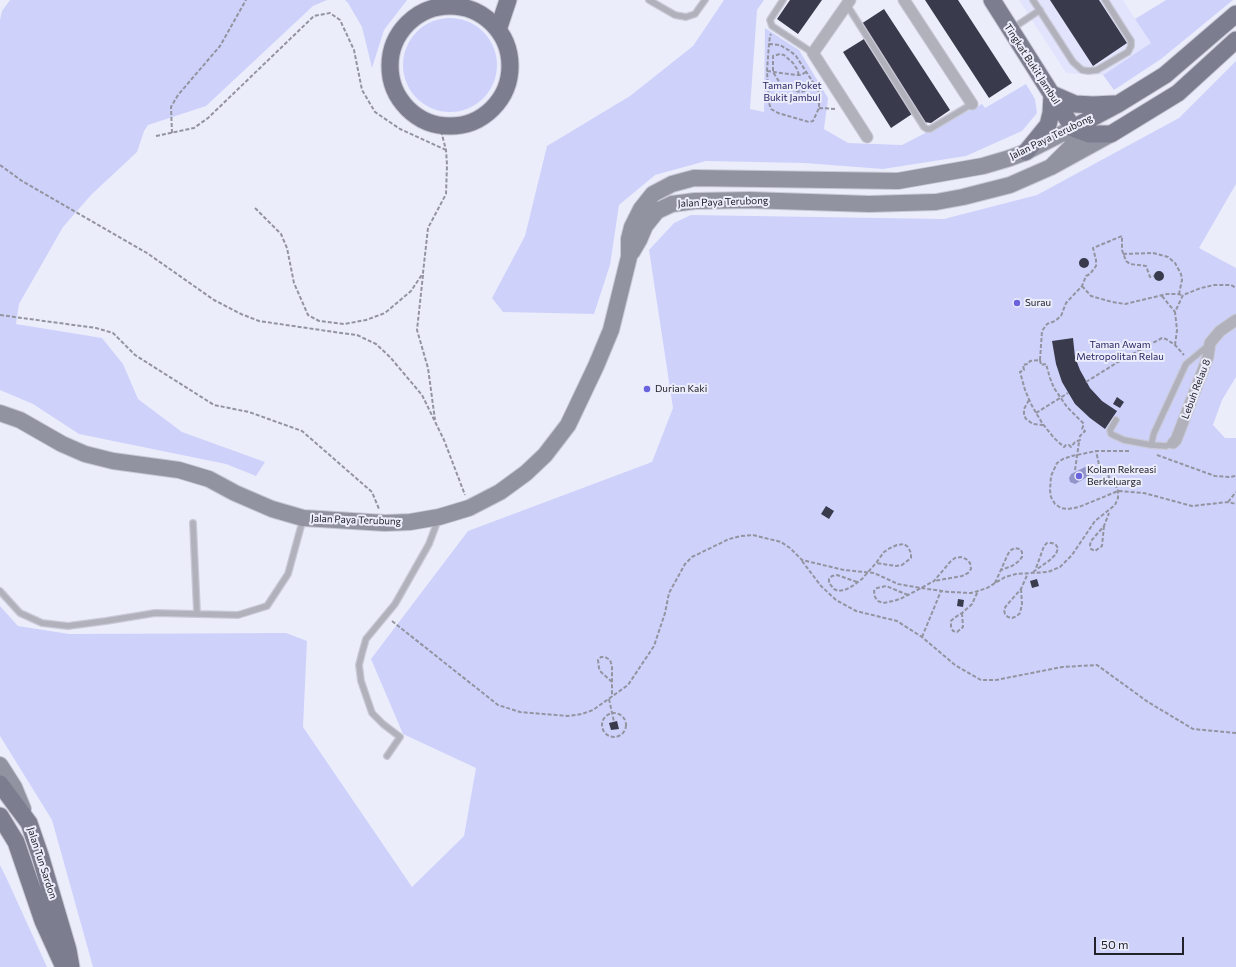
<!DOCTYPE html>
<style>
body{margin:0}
#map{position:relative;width:1236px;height:967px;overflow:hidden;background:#ecedfb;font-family:Commissioner,sans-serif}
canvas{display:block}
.scale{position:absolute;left:1094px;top:937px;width:90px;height:18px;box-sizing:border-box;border:2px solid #22222b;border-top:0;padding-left:5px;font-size:12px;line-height:14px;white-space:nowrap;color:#22222b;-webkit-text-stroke:3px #ecedfb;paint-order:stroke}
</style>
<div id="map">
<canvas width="1236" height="967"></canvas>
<div class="scale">50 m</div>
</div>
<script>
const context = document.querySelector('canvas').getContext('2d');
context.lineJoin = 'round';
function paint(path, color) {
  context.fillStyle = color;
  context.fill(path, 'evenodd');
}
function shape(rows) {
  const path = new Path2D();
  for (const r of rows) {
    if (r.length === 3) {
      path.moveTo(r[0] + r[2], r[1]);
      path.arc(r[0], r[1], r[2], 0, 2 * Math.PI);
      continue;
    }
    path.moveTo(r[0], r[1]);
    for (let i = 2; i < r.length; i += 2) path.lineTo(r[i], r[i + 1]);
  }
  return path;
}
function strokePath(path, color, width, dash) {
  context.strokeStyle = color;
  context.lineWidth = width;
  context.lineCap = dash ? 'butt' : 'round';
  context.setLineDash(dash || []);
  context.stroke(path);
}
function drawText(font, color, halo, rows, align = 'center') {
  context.font = font + ' Commissioner,sans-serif';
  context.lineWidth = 4;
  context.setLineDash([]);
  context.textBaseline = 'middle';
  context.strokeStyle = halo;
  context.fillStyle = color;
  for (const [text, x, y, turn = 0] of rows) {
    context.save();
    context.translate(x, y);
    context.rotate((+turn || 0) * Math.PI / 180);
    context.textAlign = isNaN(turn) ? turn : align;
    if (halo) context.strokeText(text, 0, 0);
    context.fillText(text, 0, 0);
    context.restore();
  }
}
paint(shape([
 [1019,0,1123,0,1151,43,1103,75,1066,73]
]), '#e1e4fc');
paint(shape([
 [10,0,327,0,313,6,206,106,148,125,144,131,137,152,91,195,63,227,19,304,16,324,102,338,123,364,138,399,182,432,265,462,256,476,226,464,79,434,33,404,0,390,0,20,2,11],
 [345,0,407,0,384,30,372,68,362,27,348,3],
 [724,0,764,0,757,10,750,109,764,112,765,28,799,50,828,98,824,129,848,143,902,145,982,104,985,108,1026,84,1035,99,1037,113,1022,131,966,156,883,169,804,163,706,161,655,175,619,205,610,265,594,314,503,312,492,298,525,236,547,146,630,96,693,46],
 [1166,0,1233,0,1161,59,1114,90,1103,75,1151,43,1135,19],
 [450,65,47],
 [1236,61,1236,184,1199,248,1236,268,1236,377,1222,400,1213,425,1225,438,1236,438,1236,967,93,967,52,820,0,736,0,606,18,626,69,634,286,633,307,641,303,727,412,887,464,836,476,768,403,734,371,659,468,531,652,462,673,408,649,250,674,223,691,215,944,219,1037,195,1179,118],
 [0,865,6,877,47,967,0,967]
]), '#ced2fb');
paint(shape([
 [1085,467,1087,468,1090,472,1089,476,1075,484,1070,482,1069,478,1071,474]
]), '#9195ca');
paint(shape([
 [790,0,822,0,798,34,777,19],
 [925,0,958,0,1012,83,989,98],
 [1050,0,1099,0,1127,43,1093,66],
 [884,9,950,110,931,123,924,122,861,24],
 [864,39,912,114,891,128,843,52],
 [1084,263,5],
 [1159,276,5],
 [1073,338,1075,357,1080,370,1090,388,1102,401,1117,411,1105,429,1090,418,1075,404,1062,382,1056,364,1052,341],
 [1117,397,1124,402,1120,408,1113,404],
 [826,506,834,511,829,519,821,514],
 [1037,579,1039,586,1032,588,1030,581],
 [958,599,964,600,963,607,957,606],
 [617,721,619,729,611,730,609,723]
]), '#393b4c');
const service = shape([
 [649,0,675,15,686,17,695,14,705,0],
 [783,0,770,20,772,26,813,53],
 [1033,0,1073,62,1082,70,1088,71,1097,70,1128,52,1131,46,1131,41,1105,0],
 [847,5,924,127,927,129,930,129,972,104],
 [1013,28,1040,10],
 [1116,420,1110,430,1111,434,1124,440,1151,445],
 [1173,443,1166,446,1151,445,1154,433,1186,364,1210,344],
 [193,523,197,613],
 [0,591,20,613,42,623,68,626,106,621,155,613,238,615,267,606,288,574,303,519],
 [387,756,400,737,383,724,372,713,361,681,359,665,362,653,366,639,395,604,429,544,438,520]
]);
const minor = shape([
 [850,0,813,53,867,137],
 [904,0,972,104],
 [1173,443,1176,440,1208,357,1210,343,1220,331,1236,320]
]);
const secondary = shape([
 [632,252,639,240,645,226,657,211,672,204,695,201,749,200,869,204,936,202,963,197,1010,185,1051,167,1111,134],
 [0,413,20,420,62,444,85,454,113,461,179,470,209,479,235,493,272,509,303,518,385,523,410,522,439,517,469,508,500,492,526,473,545,455,568,425,596,366,611,330,629,257,629,239,632,227,641,209,653,194,672,184,694,178,898,181,983,166,1010,158,1026,152,1073,128,1075,138,1071,147,1051,167],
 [0,765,14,787,23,809]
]);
const primary = shape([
 [992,0,1073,128],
 [450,66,60],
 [498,30,508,0],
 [1052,94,1075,104,1093,105,1114,104],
 [1073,128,1118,104,1165,75,1236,14],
 [1073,128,1089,134,1111,134,1178,93,1236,40],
 [1026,152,1048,125,1051,113,1052,94],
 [0,784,29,823,40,855,68,950,71,967],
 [0,816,16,842,43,921,63,965]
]);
strokePath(service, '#c8c8d6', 8);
strokePath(minor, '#c8c8d6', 13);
strokePath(secondary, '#c8c8d6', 18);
strokePath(primary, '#c8c8d6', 19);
strokePath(shape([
 [769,44,780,45,790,51,796,56,818,90,819,94,819,108,813,121,809,122,778,113,771,109,769,103,767,71,769,44,770,36,771,34],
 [767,71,796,75,801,75,806,72],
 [799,75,797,69,793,63,784,55,780,54,773,56,773,72,780,83,788,89,801,92,816,87],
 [819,108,837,109],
 [172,133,171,107,178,95,220,46,246,0],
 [156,136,194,128,208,118,314,16,330,13,340,20,354,50,362,90,375,112,400,129,446,150],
 [0,165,22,181,147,253,214,300,241,314,259,321,341,333,357,335,376,344,390,357,422,395,444,440,465,495],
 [255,208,281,234,287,248,294,283,308,315,319,321,344,324,366,320,385,313,411,291,423,273,428,228,446,194,447,165,446,150,440,127],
 [1123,254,1153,253,1168,257,1175,263,1181,274,1182,280,1179,294],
 [423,275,417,330,428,368,435,420],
 [1082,286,1091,296,1112,302,1125,304,1167,294,1177,294,1183,295],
 [1162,296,1175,312],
 [0,315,96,328,113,333,135,355,214,405,249,412,302,431,372,492,379,509],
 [1175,345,1177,330,1175,312,1183,295,1201,288,1214,285,1231,285,1236,288],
 [1040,360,1041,365,1046,364,1050,378,1054,388,1067,407,1084,424,1082,429,1085,431,1080,436,1080,440,1075,442,1071,447,1069,445,1066,445,1064,447,1054,438,1042,423,1031,404,1025,390,1020,372,1024,370,1023,365,1028,364,1030,361,1040,360],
 [1040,360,1042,331,1047,324,1055,321,1061,316,1066,303,1082,286,1086,276,1090,274,1096,266,1096,260,1093,248,1122,236,1122,250,1126,261,1130,264,1146,266,1150,277,1154,276],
 [1086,382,1118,362,1162,338,1166,339,1175,345,1184,355],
 [1029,400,1024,409,1024,415,1026,419,1033,424,1043,425],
 [1036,413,1068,393],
 [1129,451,1096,451,1072,456,1063,459,1057,463,1051,476,1050,490,1051,497,1055,504,1061,508,1068,509,1079,507,1118,491,1144,493,1192,506,1228,502,1236,504],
 [1157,455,1215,476,1229,477,1236,476],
 [1075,470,1079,442],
 [1228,502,1236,492],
 [1104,526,1102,546,1095,551,1091,549,1090,545,1091,541,1104,526,1109,513],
 [802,561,821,586,836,600,856,611,897,621,922,637,955,665,981,680,996,680,1062,667,1097,665,1148,702,1193,729,1236,733],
 [1033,572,1050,560,1056,554,1058,548,1056,545,1052,543,1047,543,1044,546,1035,571],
 [857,582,837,575,832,576,829,579,829,583,834,589,838,591,845,590,854,585,862,579,868,572,876,563,884,552,890,548,897,545,904,544,908,547,911,553,911,558,902,565,896,566,876,563],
 [995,583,1008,554,1011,550,1015,548,1020,549,1022,552,1022,557,1019,561,1012,566,1001,570],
 [1021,589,1022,604,1020,613,1017,616,1012,618,1008,617,1005,614,1004,610,1006,606,1021,589,1028,573],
 [908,595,886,586,877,588,874,591,875,597,878,601,883,603,893,601,900,599,908,595,934,581,950,562,955,558,961,557,966,559,970,563,971,569,968,573,962,576,934,581],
 [962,613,963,627,957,632,953,631,951,627,951,621,954,618,962,613,972,604,978,591],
 [392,621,498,705,520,712,568,716,582,714,593,710,628,685,654,646,665,613,669,593,685,564,692,557,729,539,741,536,753,535,781,542,790,548,802,560,844,570,874,573,898,584,921,588,949,592,971,593,978,591,987,588,1005,577,1016,574,1048,572,1060,567,1072,555,1095,521,1115,505,1118,498,1118,491,1114,481,1109,478,1108,473,1105,474,1103,468,1100,469,1096,451],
 [922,637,941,591],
 [612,682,601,672,599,668,598,660,601,657,605,657,610,660,612,666,612,697],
 [609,699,614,722],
 [614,725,12]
]), '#9394a0', 2, [4, 2]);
strokePath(service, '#b0b1bb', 5.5);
strokePath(minor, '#b0b1bb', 11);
strokePath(secondary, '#9193a1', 16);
strokePath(primary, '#7c7d8f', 17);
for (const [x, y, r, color] of [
 [1017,303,4,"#6964de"],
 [647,389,4,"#6964de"],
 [1079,476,4,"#6964de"]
]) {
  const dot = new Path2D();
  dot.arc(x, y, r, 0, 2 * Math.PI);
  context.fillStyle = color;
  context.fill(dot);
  strokePath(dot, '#ecedfb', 1.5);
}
drawText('10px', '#22222b', '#ecedfb', [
 ["Tingkat Bukit Jambul",1032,64,57],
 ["Jalan Paya Terubong",1051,137,-26],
 ["Jalan Paya Terubong",723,202,-2],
 ["Lebuh Relau 8",1196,389,-69],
 ["Jalan Paya Terubung",356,520,2],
 ["Jalan Tun Sardon",42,863,72]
]);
drawText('10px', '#272362', '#ecedfb', [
 ["Taman Poket",792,86],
 ["Bukit Jambul",792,98],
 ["Taman Awam",1120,345],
 ["Metropolitan Relau",1120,357]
]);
drawText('10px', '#22222b', '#ecedfb', [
 ["Surau",1025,303],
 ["Durian Kaki",655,389],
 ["Kolam Rekreasi",1087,470],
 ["Berkeluarga",1087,482]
], 'left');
</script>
